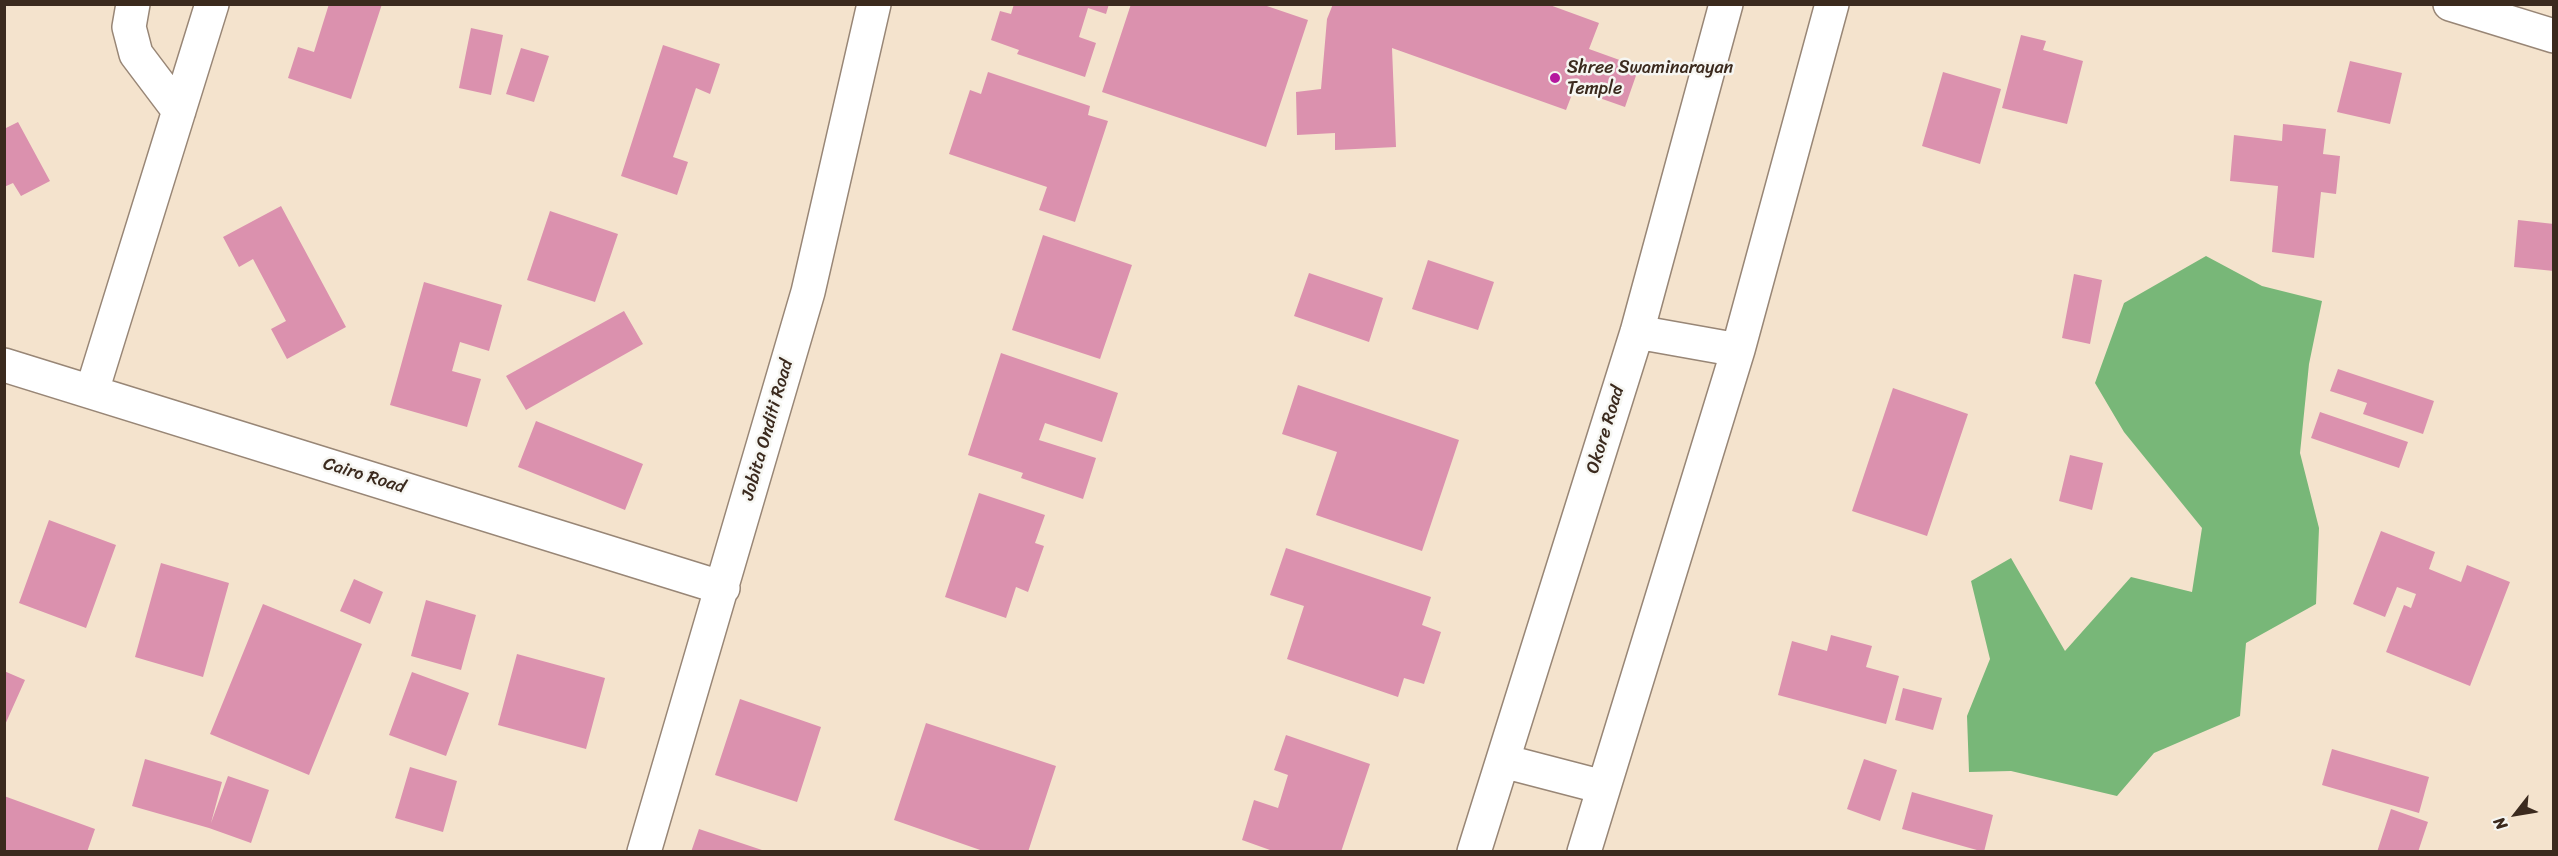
<!DOCTYPE html>
<style>
body{margin:0}
#map{position:relative;width:2558px;height:856px;overflow:hidden;background:#f4e3cd;font-family:Sriracha,sans-serif}
canvas{display:block}
.frame{position:absolute;inset:0;border:6px solid #3b2a1e;pointer-events:none}
.north{position:absolute;left:2486px;top:784px;width:60px;height:60px;-webkit-text-stroke:4px #f6f6f2;paint-order:stroke;rotate:239deg;font-size:16px;font-weight:700;line-height:24px;text-align:center;color:#3b2a1e}
.north::after{content:'';display:block;margin:auto;width:21px;height:27px;background:#3b2a1e;clip-path:polygon(50% 0,100% 100%,50% 72%,0 100%)}
</style>
<div id="map">
<canvas width="2558" height="856"></canvas>
<div class="frame"></div>
<div class="north">N</div>
</div>
<script>
const context = document.querySelector('canvas').getContext('2d');
context.lineJoin = 'round';
function paint(path, color) {
  context.fillStyle = color;
  context.fill(path, 'evenodd');
}
function shape(rows) {
  const path = new Path2D();
  for (const r of rows) {
    path.moveTo(r[0], r[1]);
    for (let i = 2; i < r.length; i += 2) path.lineTo(r[i], r[i + 1]);
  }
  return path;
}
function strokePath(path, color, width, dash) {
  context.strokeStyle = color;
  context.lineWidth = width;
  context.lineCap = dash ? 'butt' : 'round';
  context.setLineDash(dash || []);
  context.stroke(path);
}
function drawText(font, color, halo, rows, align = 'center') {
  context.font = font + ' Sriracha,sans-serif';
  context.lineWidth = 5;
  context.setLineDash([]);
  context.textBaseline = 'middle';
  context.strokeStyle = halo;
  context.fillStyle = color;
  for (const [text, x, y, turn = 0] of rows) {
    context.save();
    context.translate(x, y);
    context.rotate((+turn || 0) * Math.PI / 180);
    context.textAlign = isNaN(turn) ? turn : align;
    if (halo) context.strokeText(text, 0, 0);
    context.fillText(text, 0, 0);
    context.restore();
  }
}
paint(shape([
 [2206,256,2262,286,2322,301,2309,364,2300,453,2319,528,2316,604,2246,643,2240,716,2154,753,2117,796,2011,771,1969,772,1967,716,1990,659,1971,581,2011,558,2065,651,2131,577,2192,592,2202,528,2124,432,2095,383,2124,303]
]), '#78b778');
paint(shape([
 [329,4,382,4,351,99,288,78,298,47,314,52],
 [1014,4,1109,4,1106,14,1088,8,1079,37,1096,43,1085,77,1017,54,1019,50,991,40,1000,11,1011,14],
 [1131,4,1261,4,1308,20,1266,147,1102,92],
 [1333,4,1547,4,1599,23,1589,49,1639,67,1625,107,1574,89,1566,110,1392,48,1396,147,1335,150,1335,133,1297,135,1296,92,1321,89,1327,19],
 [471,28,503,35,491,95,459,88],
 [2021,35,2046,41,2043,50,2083,61,2067,124,2002,108],
 [663,45,720,64,710,94,696,88,673,157,688,162,677,195,621,176],
 [521,48,549,56,534,102,506,94],
 [2350,61,2402,73,2390,124,2337,112],
 [988,72,1090,106,1088,115,1108,121,1075,222,1039,210,1047,187,949,154,970,90,981,94],
 [1943,72,2001,89,1980,164,1922,146],
 [18,122,50,181,21,196,13,183,4,187,4,129],
 [2283,124,2326,129,2323,154,2340,156,2336,194,2321,192,2314,258,2272,252,2278,186,2230,181,2234,135,2282,141],
 [281,206,346,327,287,359,271,329,286,321,253,259,239,267,223,237],
 [550,211,618,234,595,302,527,280],
 [2518,220,2554,224,2554,271,2514,267],
 [1043,235,1132,265,1100,359,1012,330],
 [1428,260,1494,282,1478,330,1412,309],
 [1309,273,1383,298,1369,342,1294,316],
 [2074,274,2102,280,2090,344,2062,338],
 [424,282,502,305,489,351,460,342,452,371,481,379,467,427,390,405],
 [624,311,643,344,526,410,506,376],
 [1001,353,1118,393,1102,442,1045,423,1039,440,1096,458,1083,499,1021,478,1023,473,968,455],
 [2338,369,2434,401,2423,434,2363,414,2367,403,2330,391],
 [1298,385,1459,440,1422,551,1316,515,1337,452,1282,434],
 [1893,388,1968,414,1927,536,1852,511],
 [2320,412,2408,442,2399,468,2311,438],
 [536,421,643,464,625,510,518,467],
 [2070,455,2103,463,2092,510,2059,501],
 [979,493,1045,515,1035,543,1044,546,1028,592,1016,587,1006,618,945,597],
 [49,520,116,545,86,628,19,603],
 [2381,531,2435,552,2429,569,2461,582,2467,565,2510,582,2470,686,2386,652,2404,605,2411,608,2416,594,2397,587,2385,617,2353,604],
 [1286,548,1431,597,1422,625,1441,632,1424,684,1404,678,1398,697,1287,659,1304,606,1270,595],
 [161,563,229,583,203,677,135,657],
 [354,579,383,592,370,624,340,611],
 [426,600,476,615,461,670,411,656],
 [263,604,362,644,309,775,210,734],
 [1831,635,1872,646,1866,667,1899,676,1886,724,1778,695,1792,641,1827,651],
 [517,654,605,678,586,749,498,725],
 [4,671,25,680,4,727],
 [412,672,469,693,446,756,389,735],
 [1903,688,1942,698,1933,730,1895,720],
 [740,699,821,727,797,802,715,775],
 [926,723,1056,766,1028,852,986,852,894,820],
 [1286,735,1370,764,1341,852,1270,852,1270,850,1242,840,1254,800,1278,808,1288,775,1274,770],
 [2332,749,2429,777,2419,813,2322,785],
 [145,759,222,782,211,823,228,776,269,790,251,843,209,828,132,806],
 [1864,759,1897,770,1880,821,1847,809],
 [410,767,457,781,443,832,395,818],
 [1912,792,1993,815,1984,852,1902,829],
 [4,796,95,829,87,852,4,852],
 [2391,809,2428,822,2418,852,2377,852],
 [699,829,765,851,764,852,691,852]
]), '#db91ae');
const minor = shape([
 [133,4,129,27,136,54,179,111],
 [1637,332,1738,350],
 [4,365,723,588],
 [92,391,212,4],
 [1503,761,1603,787],
 [644,852,808,292,874,4],
 [1474,852,1637,332,1726,4],
 [1584,852,1738,350,1832,4]
]);
const major = shape([
 [2450,4,2554,36]
]);
strokePath(minor, '#988676', 36);
strokePath(major, '#988676', 36);
strokePath(minor, '#fff', 33);
strokePath(major, '#fff', 33);
for (const [x, y, r, color] of [
 [1555,78,6,"#b5179e"]
]) {
  const dot = new Path2D();
  dot.arc(x, y, r, 0, 2 * Math.PI);
  context.fillStyle = color;
  context.fill(dot);
  strokePath(dot, '#f6f6f2', 2);
}
drawText('18px', '#3b2a1e', '#f6f6f2', [
 ["Shree Swaminarayan",1567,68],
 ["Temple",1567,89]
], 'left');
drawText('18px', '#3b2a1e', '#f6f6f2', [
 ["Jobita Onditi Road",768,430,-74],
 ["Okore Road",1606,430,-73],
 ["Cairo Road",364,476,17]
]);
</script>
